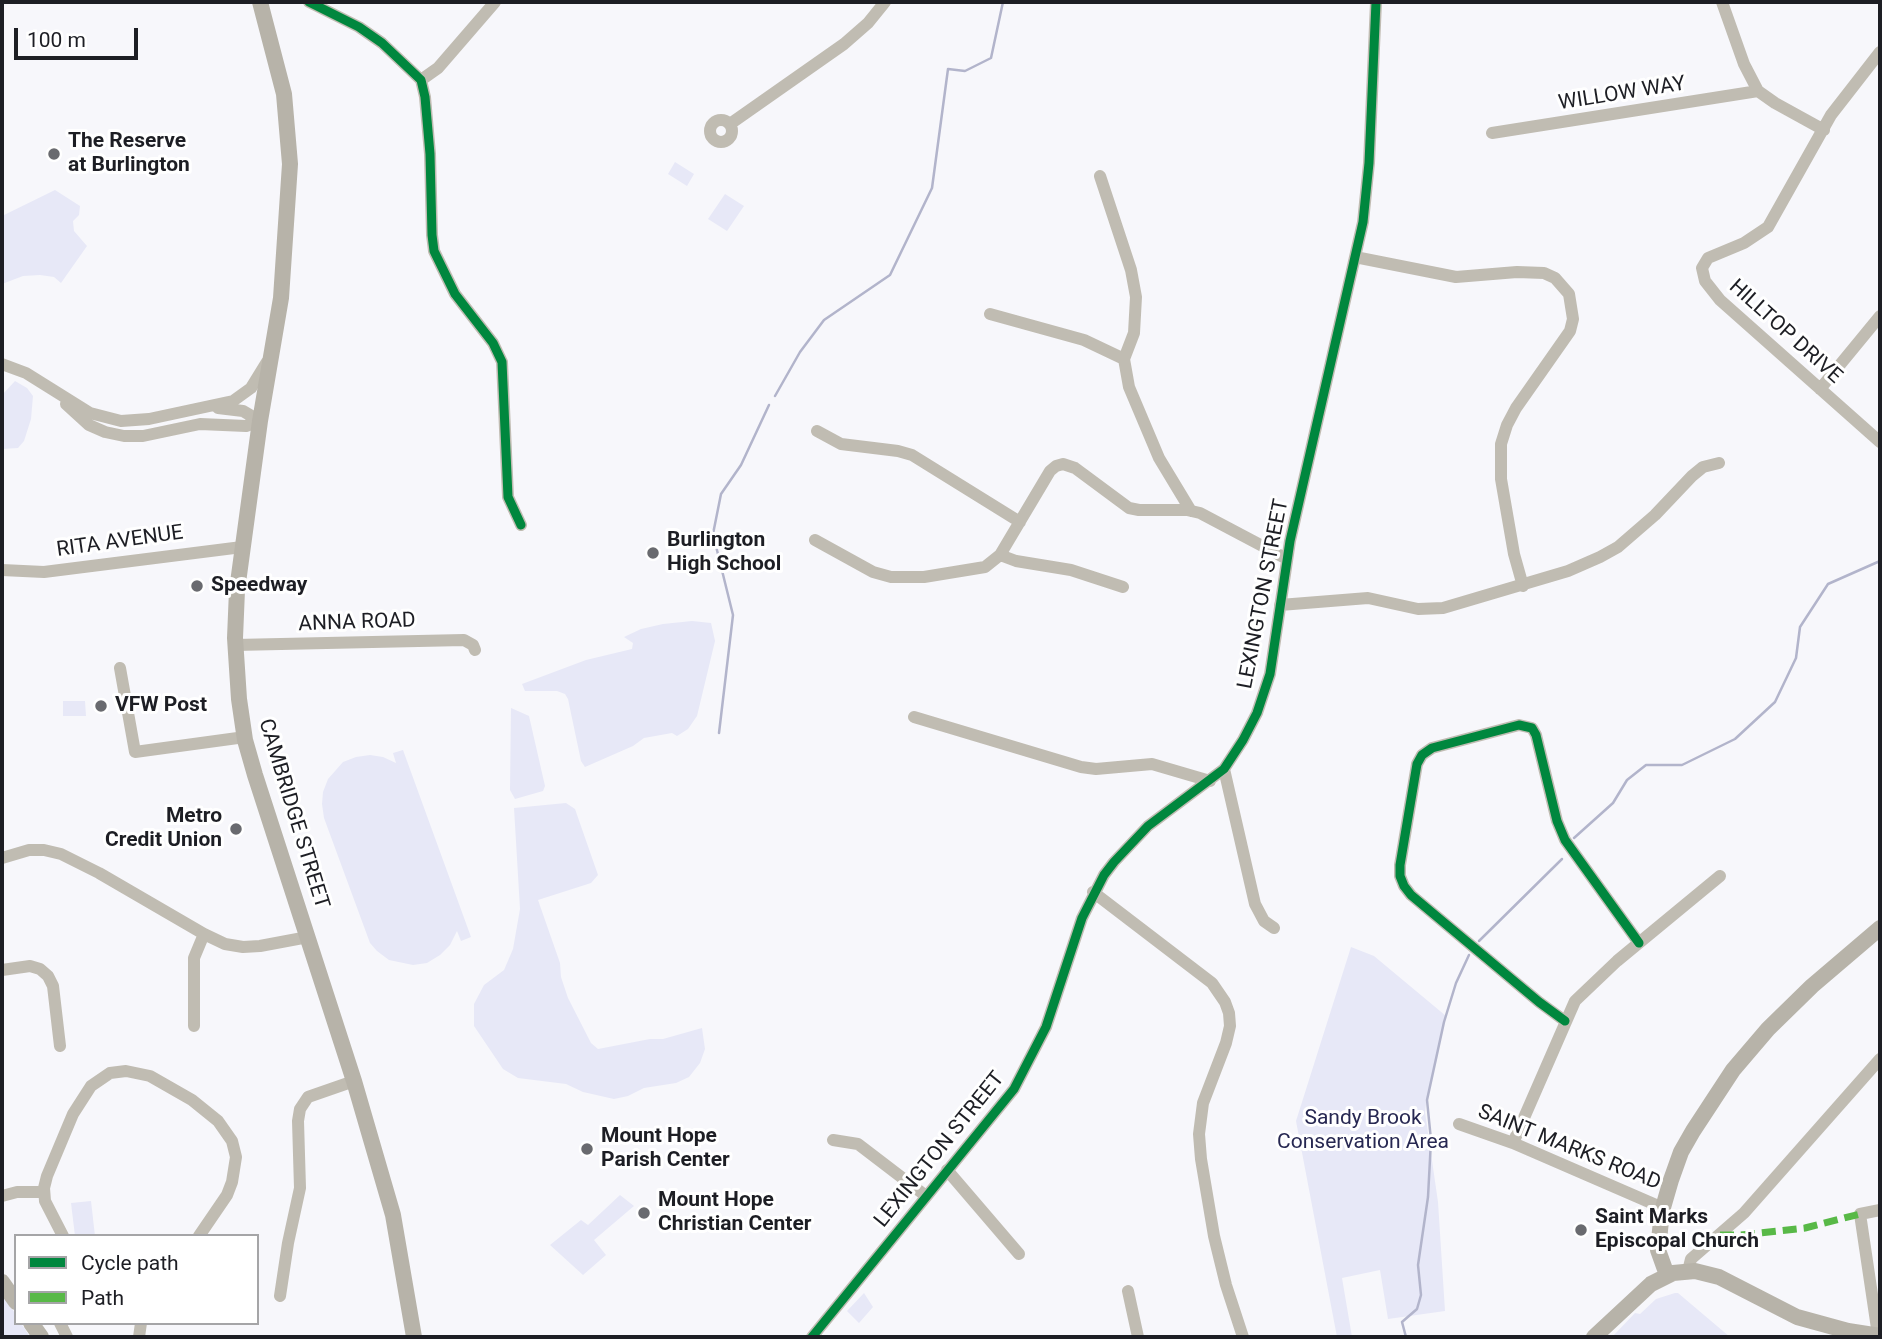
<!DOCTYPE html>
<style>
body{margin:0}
#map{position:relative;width:1882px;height:1339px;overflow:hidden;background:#f7f7fb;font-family:Roboto,sans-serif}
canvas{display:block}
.frame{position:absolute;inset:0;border:4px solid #1d1e24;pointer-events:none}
.legend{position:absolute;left:14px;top:1234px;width:245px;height:91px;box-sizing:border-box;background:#fff;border:2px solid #a5a5a7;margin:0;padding:9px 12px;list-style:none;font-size:21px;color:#1d1e24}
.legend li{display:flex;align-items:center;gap:14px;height:35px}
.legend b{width:35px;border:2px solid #a5a5a7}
.scale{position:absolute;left:14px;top:28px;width:124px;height:32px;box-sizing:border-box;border:4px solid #1d1e24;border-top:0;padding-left:9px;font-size:21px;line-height:24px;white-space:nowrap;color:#1d1e24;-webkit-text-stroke:5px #fff;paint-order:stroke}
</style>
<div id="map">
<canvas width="1882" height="1339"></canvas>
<div class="frame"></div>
<ul class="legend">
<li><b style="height:9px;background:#00873e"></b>Cycle path</li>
<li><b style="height:9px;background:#58b947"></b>Path</li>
</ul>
<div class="scale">100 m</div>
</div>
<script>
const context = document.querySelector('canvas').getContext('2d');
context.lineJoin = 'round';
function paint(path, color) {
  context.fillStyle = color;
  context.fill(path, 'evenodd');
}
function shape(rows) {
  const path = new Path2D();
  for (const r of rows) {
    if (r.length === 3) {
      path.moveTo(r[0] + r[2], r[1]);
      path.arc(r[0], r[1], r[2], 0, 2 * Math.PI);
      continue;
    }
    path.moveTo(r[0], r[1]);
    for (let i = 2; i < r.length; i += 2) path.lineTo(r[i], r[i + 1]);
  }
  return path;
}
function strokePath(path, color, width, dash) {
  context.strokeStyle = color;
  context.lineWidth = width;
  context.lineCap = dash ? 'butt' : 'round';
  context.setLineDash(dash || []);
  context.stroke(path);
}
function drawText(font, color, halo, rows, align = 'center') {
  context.font = font + ' Roboto,sans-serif';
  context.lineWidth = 6;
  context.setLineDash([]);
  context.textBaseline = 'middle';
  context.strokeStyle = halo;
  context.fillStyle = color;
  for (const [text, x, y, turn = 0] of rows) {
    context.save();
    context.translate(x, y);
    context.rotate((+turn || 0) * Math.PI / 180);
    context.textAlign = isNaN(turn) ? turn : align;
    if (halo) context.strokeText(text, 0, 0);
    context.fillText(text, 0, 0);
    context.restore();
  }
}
paint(shape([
 [675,162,694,174,687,186,668,174],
 [55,190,80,206,79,215,73,221,74,231,87,246,61,283,54,277,40,275,23,276,2,284,2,216],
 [725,194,744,206,727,231,708,219],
 [15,381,27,388,33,396,31,419,24,441,18,448,2,449,2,395],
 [692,621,711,623,715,641,697,716,688,729,677,736,672,733,644,738,633,746,585,767,581,761,568,699,565,694,557,691,525,691,522,684,586,660,632,649,633,643,624,637,641,629,663,624],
 [63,701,85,701,86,716,63,716],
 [511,708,529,716,545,786,543,791,515,799,510,790],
 [403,750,471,937,461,941,457,931,450,945,440,955,427,963,413,965,389,960,377,951,370,943,324,818,322,804,323,792,328,779,343,762,356,757,370,755,383,757,396,763,393,753],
 [566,803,575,809,598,875,591,883,538,900,560,963,561,977,568,998,591,1043,598,1049,650,1039,663,1039,702,1028,705,1049,700,1063,689,1077,676,1083,644,1088,628,1096,614,1099,583,1092,566,1084,518,1078,503,1069,474,1026,474,1004,484,985,504,970,513,949,520,909,514,808],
 [1351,947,1374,956,1446,1016,1427,1097,1425,1112,1438,1202,1445,1311,1388,1319,1380,1270,1342,1278,1352,1337,1337,1337,1296,1121],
 [620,1195,634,1206,594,1240,606,1255,583,1275,550,1245,581,1220,588,1225],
 [91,1201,95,1236,75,1236,71,1203],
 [2,1293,16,1315,16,1323,21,1323,30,1337,2,1337],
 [864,1293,873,1307,859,1323,847,1311],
 [1675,1293,1678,1293,1730,1337,1612,1337,1635,1313,1640,1314,1656,1299]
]), '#e7e8f7');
strokePath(shape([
 [775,396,800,352,824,320,890,275,932,188,948,69,965,71,991,58,1003,2],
 [719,733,733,615,713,534,721,494,741,465,769,405],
 [1574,838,1613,803,1627,780,1646,765,1682,765,1735,739,1775,702,1796,658,1800,627,1828,584,1880,561],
 [1479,941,1562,859],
 [1406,1337,1402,1322,1417,1309,1421,1295,1418,1265,1428,1197,1431,1140,1427,1100,1444,1022,1456,983,1469,955]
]), '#b2b4cb', 2.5);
strokePath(shape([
 [309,2,359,27,382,43,421,80,425,97,430,154,432,235,434,251,455,294,493,343,502,362,508,497,521,525],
 [1722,2,1744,64,1758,91,1775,103,1824,130],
 [1880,52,1831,115,1768,227,1744,243,1708,258,1702,268,1705,281,1720,300,1880,442],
 [421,80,438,68,495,2],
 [721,131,11],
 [730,124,844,44,868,23,885,2],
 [1492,133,1758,91],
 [1100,176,1131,270,1136,297,1134,333,1124,359,1129,387,1159,458,1191,511],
 [1355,257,1456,277,1517,272,1544,273,1555,278,1569,294,1573,319,1570,331,1516,408,1507,425,1501,444,1501,479,1514,554,1523,586],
 [990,314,1084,340,1124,359],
 [2,364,26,373,90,413,121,421,149,419,233,401,251,388,267,362],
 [1820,389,1880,316],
 [66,404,89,425,105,432,124,436,143,436,200,424,246,426,260,421],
 [218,408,243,411,260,421],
 [817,431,841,444,898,451,912,455,1020,522],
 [815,540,873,572,891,577,924,577,985,567,1000,555,1050,471,1056,466,1063,464,1075,468,1129,508,1139,510,1187,510,1200,513,1287,559],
 [1000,555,1016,561,1071,570,1123,587],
 [2,570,44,572,242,547],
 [1280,605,1368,598,1418,609,1443,608,1568,571,1600,557,1618,547,1655,515,1692,476,1703,467,1719,463],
 [235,645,464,640,473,645,475,650],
 [120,668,135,752,245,737],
 [914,717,1081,767,1096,769,1152,764,1210,781],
 [1224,769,1255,904,1264,921,1274,928],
 [2,858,29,850,44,850,61,854,99,873,204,934,225,944,243,947,260,946,308,937],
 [1093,892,1212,983,1225,1002,1229,1013,1230,1026,1226,1043,1203,1103,1199,1134,1201,1159,1214,1236,1226,1285,1243,1337],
 [2,970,30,966,40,969,48,976,53,986,60,1046],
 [1565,1021,1539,1002,1411,895,1404,886,1400,876,1400,865,1417,764,1422,755,1432,748,1519,725,1532,728,1536,735,1557,821,1565,840,1639,943],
 [194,1026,194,958,204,934],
 [1459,1124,1513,1143,1663,1208],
 [833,1140,858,1144,926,1196],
 [1513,1143,1575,1001,1617,961,1720,876],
 [947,1170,1019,1254],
 [2,1196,17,1192,44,1192],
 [63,1236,45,1201,44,1188,47,1176,73,1114,91,1086,110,1073,126,1071,150,1076,192,1100,218,1121,232,1141,236,1157,232,1182,227,1195,199,1236],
 [1688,1271,1691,1259,1744,1213,1880,1059],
 [1128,1291,1138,1337],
 [280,1296,288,1243,300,1188,298,1121,300,1109,308,1097,354,1081],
 [60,1323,67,1337],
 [1878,1335,1860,1214,1880,1210],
 [139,1337,141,1323],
 [812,1337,1014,1089,1046,1027,1082,918,1104,875,1114,862,1148,826,1224,769,1243,740,1257,713,1270,674,1290,541,1363,222,1369,163,1376,2]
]), '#c0bcb2', 12);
strokePath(shape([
 [260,2,284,94,290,164,281,298,260,421,237,590,235,638,239,699,245,740,255,775,354,1081,393,1215,414,1337],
 [1667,1275,1658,1250,1662,1211,1671,1180,1681,1152,1693,1131,1733,1070,1768,1029,1812,986,1880,928],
 [2,1282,16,1302],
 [31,1323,41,1337],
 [1594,1337,1651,1284,1673,1273,1695,1271,1719,1277,1797,1317,1848,1331,1880,1336]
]), '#b7b3a9', 16);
strokePath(shape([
 [1720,1235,1741,1235,1805,1228,1860,1214]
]), '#58b947', 7, [14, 7]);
strokePath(shape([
 [309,2,359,27,382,43,421,80,425,97,430,154,432,235,434,251,455,294,493,343,502,362,508,497,521,525],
 [1565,1021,1539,1002,1411,895,1404,886,1400,876,1400,865,1417,764,1422,755,1432,748,1519,725,1532,728,1536,735,1557,821,1565,840,1639,943],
 [812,1337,1014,1089,1046,1027,1082,918,1104,875,1114,862,1148,826,1224,769,1243,740,1257,713,1270,674,1290,541,1363,222,1369,163,1376,2]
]), '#00873e', 9);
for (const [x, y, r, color] of [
 [54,154,7,"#696a6f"],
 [653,553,7,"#696a6f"],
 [197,586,7,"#696a6f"],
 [101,706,7,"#696a6f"],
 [236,829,7,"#696a6f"],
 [587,1149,7,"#696a6f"],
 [644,1213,7,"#696a6f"],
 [1581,1230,7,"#696a6f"]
]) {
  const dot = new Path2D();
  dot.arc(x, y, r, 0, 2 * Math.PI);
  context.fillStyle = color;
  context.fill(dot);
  strokePath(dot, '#fff', 2.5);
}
drawText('21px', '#1d1e24', '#fff', [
 ["WILLOW WAY",1622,94,-9],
 ["HILLTOP DRIVE",1785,332,42],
 ["RITA AVENUE",120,542,-8],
 ["LEXINGTON STREET",1264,594,-79],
 ["ANNA ROAD",357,623,-2],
 ["CAMBRIDGE STREET",293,814,73],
 ["SAINT MARKS ROAD",1569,1148,22],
 ["LEXINGTON STREET",940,1150,-51]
]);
drawText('bold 21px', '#1d1e24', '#fff', [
 ["The Reserve",68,142],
 ["at Burlington",68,166],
 ["Burlington",667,541],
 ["High School",667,565],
 ["Speedway",211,586],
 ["VFW Post",115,706],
 ["Metro",222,817,"right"],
 ["Credit Union",222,841,"right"],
 ["Mount Hope",601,1137],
 ["Parish Center",601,1161],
 ["Mount Hope",658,1201],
 ["Christian Center",658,1225],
 ["Saint Marks",1595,1218],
 ["Episcopal Church",1595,1242]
], 'left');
drawText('21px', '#272852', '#fff', [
 ["Sandy Brook",1363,1119],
 ["Conservation Area",1363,1143]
]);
</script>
